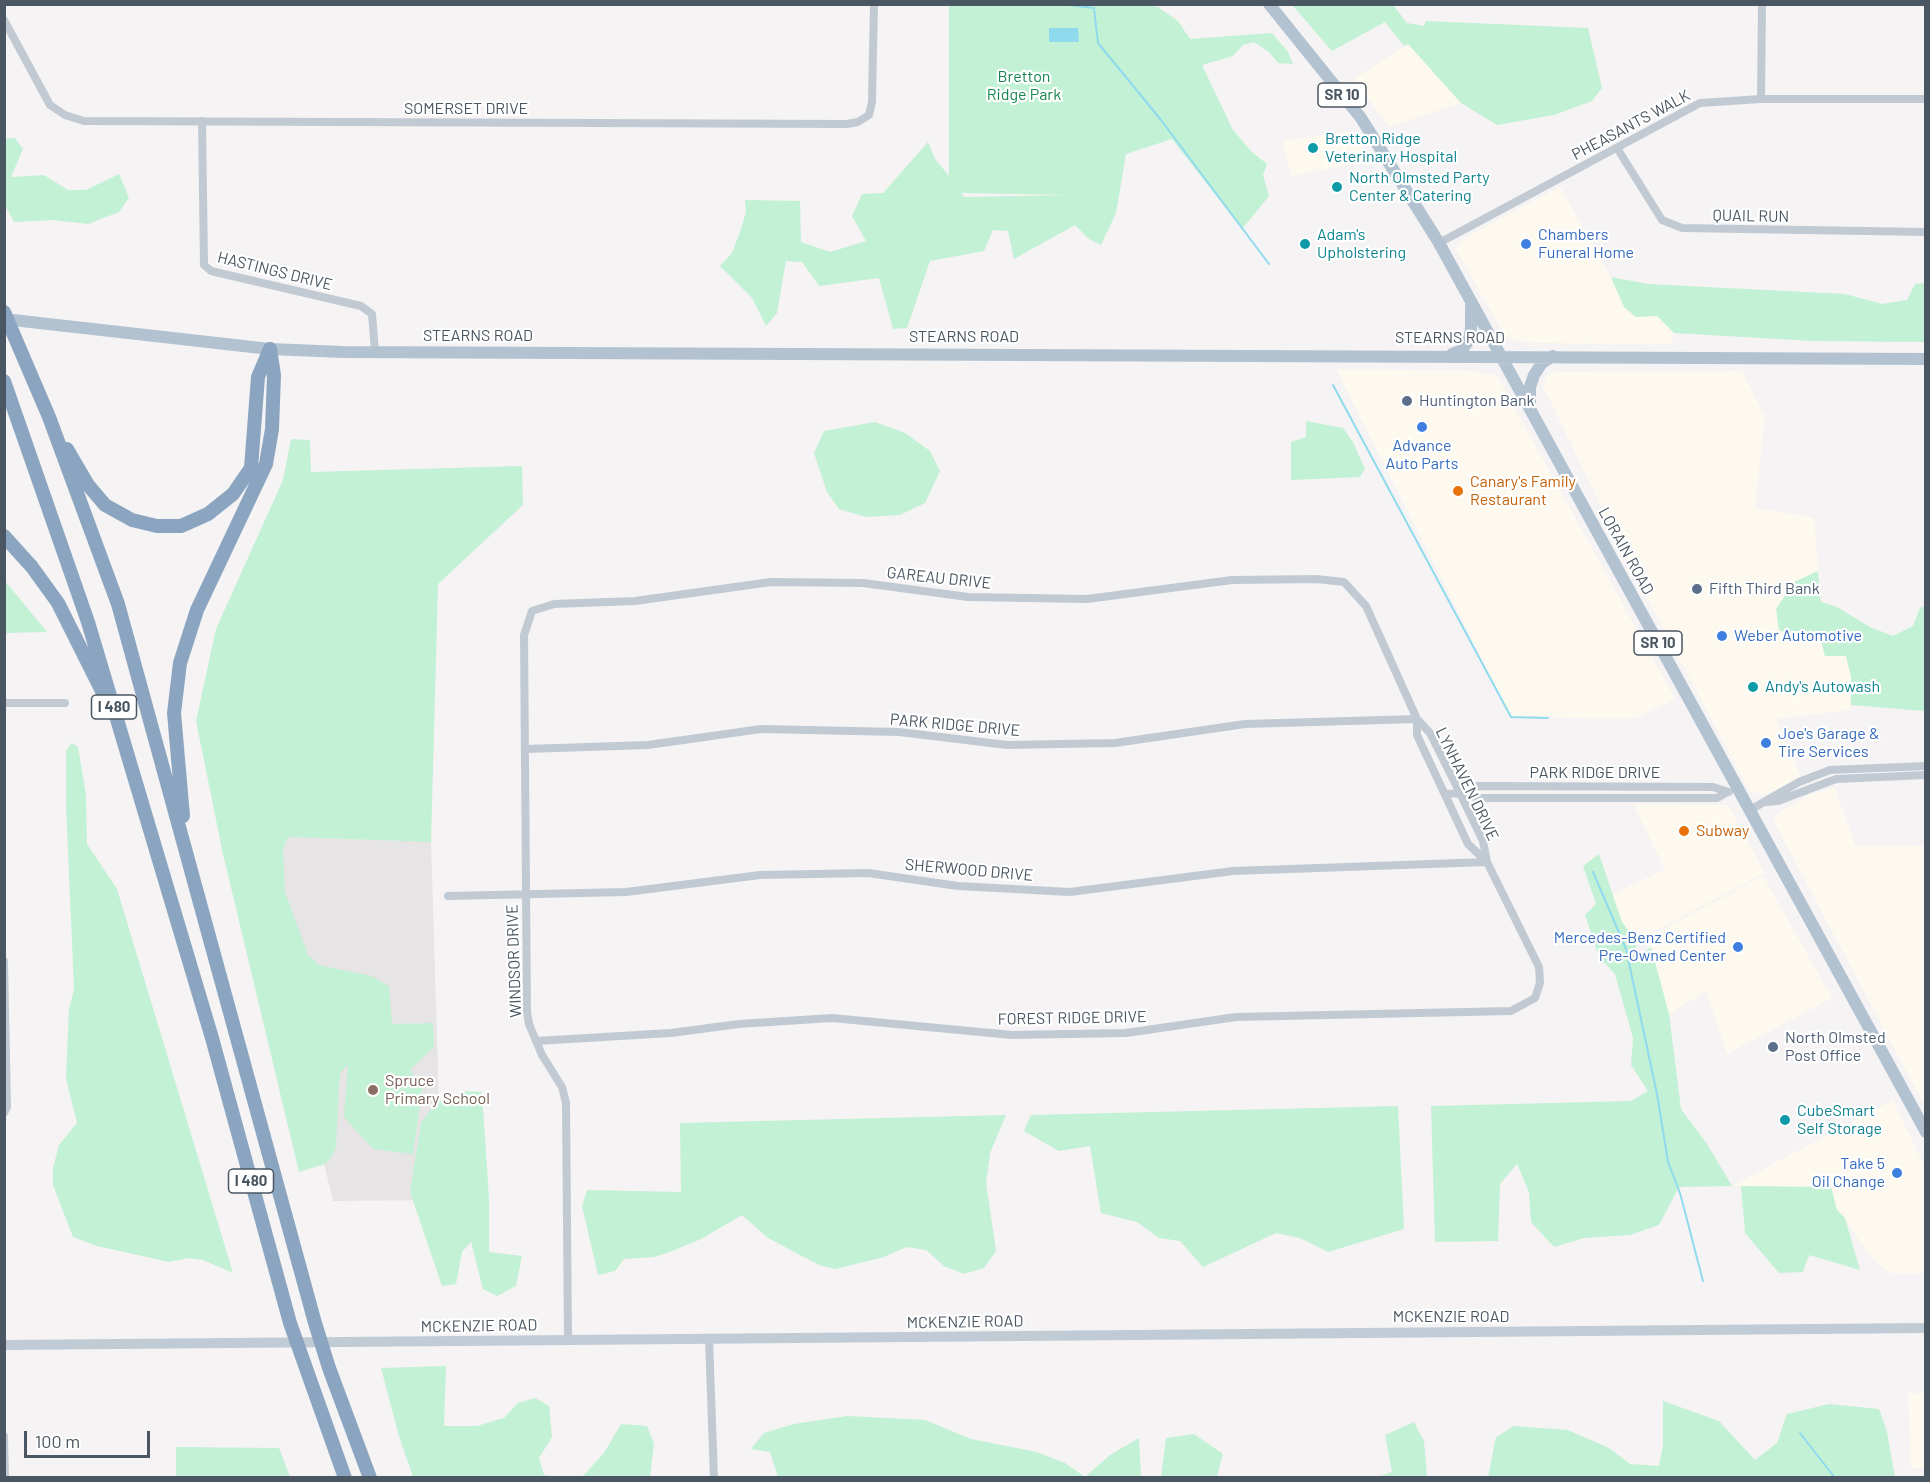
<!DOCTYPE html>
<style>
body{margin:0}
#map{position:relative;width:1930px;height:1482px;overflow:hidden;background:#f5f3f3;font-family:Barlow,sans-serif}
canvas{display:block}
.frame{position:absolute;inset:0;border:6px solid #4a5661;pointer-events:none}
.scale{position:absolute;left:24px;top:1431px;width:126px;height:27px;box-sizing:border-box;border:3px solid #4a5661;border-top:0;padding-left:8px;font-size:18px;line-height:21px;white-space:nowrap;color:#4a5661;-webkit-text-stroke:4px #fff;paint-order:stroke}
</style>
<div id="map">
<canvas width="1930" height="1482"></canvas>
<div class="frame"></div>
<div class="scale">100 m</div>
</div>
<script>
const context = document.querySelector('canvas').getContext('2d');
context.lineJoin = 'round';
function paint(path, color) {
  context.fillStyle = color;
  context.fill(path, 'evenodd');
}
function shape(rows) {
  const path = new Path2D();
  for (const r of rows) {
    path.moveTo(r[0], r[1]);
    for (let i = 2; i < r.length; i += 2) path.lineTo(r[i], r[i + 1]);
  }
  return path;
}
function strokePath(path, color, width, dash) {
  context.strokeStyle = color;
  context.lineWidth = width;
  context.lineCap = dash ? 'butt' : 'round';
  context.setLineDash(dash || []);
  context.stroke(path);
}
function drawText(font, color, halo, rows, align = 'center') {
  context.font = font + ' Barlow,sans-serif';
  context.lineWidth = 4.5;
  context.setLineDash([]);
  context.textBaseline = 'middle';
  context.strokeStyle = halo;
  context.fillStyle = color;
  for (const [text, x, y, turn = 0] of rows) {
    context.save();
    context.translate(x, y);
    context.rotate((+turn || 0) * Math.PI / 180);
    context.textAlign = isNaN(turn) ? turn : align;
    if (halo) context.strokeText(text, 0, 0);
    context.fillText(text, 0, 0);
    context.restore();
  }
}
paint(shape([
 [1408,44,1461,103,1389,127,1354,79],
 [1350,131,1371,160,1292,176,1282,141],
 [1560,187,1611,277,1615,289,1636,317,1657,316,1674,333,1672,344,1534,343,1506,338,1456,249,1461,240],
 [1336,369,1474,371,1497,376,1675,699,1634,719,1511,717],
 [1742,371,1765,416,1755,508,1814,518,1825,656,1846,656,1851,677,1850,710,1776,719,1801,777,1766,794,1750,792,1627,560,1543,386,1548,375,1555,372],
 [1835,788,1855,845,1925,846,1925,1106,1774,822,1777,814,1809,795],
 [1633,804,1728,805,1765,873,1636,941,1622,922,1611,895,1665,869],
 [1763,876,1832,998,1727,1054,1706,991,1669,1014,1648,937],
 [1893,1100,1925,1168,1925,1273,1890,1273,1869,1256,1845,1218,1837,1210,1831,1187,1732,1186],
 [1908,1393,1925,1393,1925,1468,1911,1468]
]), '#fdf9ef');
paint(shape([
 [260,836,431,842,442,1200,333,1201,289,1017]
]), '#e6e4e5');
paint(shape([
 [1137,4,1158,7,1178,21,1190,39,1272,33,1288,52,1293,64,1278,63,1269,52,1254,42,1243,45,1233,56,1202,65,1233,130,1252,152,1267,164,1263,175,1269,196,1242,229,1172,139,1126,154,1116,213,1101,245,1089,239,1075,225,1014,259,1008,231,993,230,984,251,930,261,907,328,893,329,879,278,819,286,802,262,786,261,777,313,766,326,752,298,720,266,732,253,740,232,746,212,745,200,800,201,801,242,830,252,866,241,852,216,862,194,883,193,928,142,935,159,949,176,949,5],
 [961,193,1070,195,964,197],
 [1393,5,1407,23,1424,26,1426,21,1588,28,1602,88,1592,101,1554,115,1497,125,1461,103,1408,44,1404,46,1385,22,1332,51,1293,6],
 [15,138,23,149,11,177,44,175,68,190,86,190,119,174,129,198,119,212,88,224,53,220,14,222,5,205,4,139],
 [1611,277,1648,284,1845,294,1882,304,1907,300,1915,284,1925,283,1925,342,1813,341,1674,333,1657,316,1636,317,1624,307],
 [1306,421,1343,428,1353,442,1365,469,1360,477,1291,480,1291,442,1306,437],
 [875,422,905,433,930,451,940,471,925,503,900,515,866,517,839,509,827,492,814,453,824,431],
 [291,439,310,440,311,472,522,466,523,505,438,584,431,842,288,837,283,848,285,892,308,955,319,965,371,976,389,986,392,1024,433,1023,434,1047,410,1070,423,1085,413,1154,373,1149,344,1117,348,1065,341,1071,339,1085,336,1147,330,1159,325,1164,299,1172,223,854,196,721,216,629,283,480],
 [1818,571,1821,602,1837,607,1870,627,1893,636,1913,626,1920,608,1925,606,1925,711,1851,705,1851,677,1846,656,1825,656,1820,637,1790,635,1779,630,1776,609,1794,582],
 [4,581,5,581,47,632,5,633],
 [72,743,78,747,86,795,87,844,117,889,233,1273,203,1260,189,1258,169,1262,97,1246,73,1237,53,1185,53,1168,59,1145,77,1123,66,1079,69,1009,74,989,66,805,66,750],
 [1599,854,1622,922,1636,941,1636,959,1651,947,1669,1014,1681,1109,1707,1144,1732,1186,1679,1187,1659,1225,1630,1235,1584,1238,1554,1247,1531,1222,1529,1192,1517,1164,1500,1184,1498,1241,1435,1242,1431,1106,1631,1101,1648,1091,1631,1065,1633,1038,1615,974,1599,957,1585,915,1596,904,1583,866],
 [465,1091,482,1092,489,1199,489,1252,522,1256,516,1286,497,1296,483,1289,471,1242,462,1252,456,1284,442,1286,410,1192,421,1123,436,1102],
 [1398,1106,1404,1229,1328,1252,1300,1238,1276,1233,1203,1267,1180,1241,1159,1238,1137,1222,1101,1213,1090,1146,1059,1151,1024,1131,1031,1115],
 [1006,1115,990,1153,986,1183,996,1251,984,1268,964,1274,944,1266,926,1250,906,1247,884,1257,835,1269,819,1265,768,1238,742,1215,701,1239,670,1252,654,1257,624,1259,615,1271,598,1275,582,1206,587,1190,681,1192,680,1123],
 [1741,1186,1831,1187,1837,1210,1845,1218,1860,1270,1809,1255,1803,1272,1779,1273,1745,1233],
 [446,1366,444,1426,477,1426,504,1418,518,1403,535,1398,549,1406,552,1437,539,1458,544,1475,560,1477,413,1477,399,1436,381,1368],
 [1663,1401,1719,1421,1755,1460,1777,1443,1787,1414,1829,1404,1879,1409,1887,1432,1895,1477,1488,1477,1496,1437,1514,1426,1568,1430,1609,1448,1630,1464,1659,1466,1663,1445],
 [847,1416,925,1420,971,1439,1037,1452,1065,1463,1085,1477,1110,1455,1139,1438,1141,1477,778,1477,770,1452,751,1449,764,1433,794,1424],
 [1414,1422,1424,1441,1427,1477,1377,1477,1392,1472,1385,1435],
 [621,1424,647,1426,654,1444,650,1477,582,1477,604,1453],
 [1194,1434,1223,1454,1217,1477,1161,1477,1166,1438],
 [176,1447,279,1448,290,1477,176,1477]
]), '#c3f1d5');
paint(shape([
 [1049,28,1078,28,1079,42,1049,42]
]), '#90daee');
strokePath(shape([
 [1062,4,1094,8,1098,43,1161,120,1269,264],
 [1333,385,1511,717,1548,718],
 [1593,872,1626,949,1657,1094,1668,1162,1680,1193,1703,1281],
 [1800,1433,1835,1478]
]), '#90daee', 2);
strokePath(shape([
 [4,20,50,105,65,115,84,121,847,124,858,122,869,115,872,102,874,4],
 [1761,99,1762,4],
 [202,121,204,265,211,271,361,306,372,314,375,352],
 [1617,148,1662,220,1682,228,1926,232],
 [1439,243,1700,103,1761,99,1926,99],
 [4,703,65,703],
 [1417,719,1417,735,1468,844,1486,861],
 [526,749,648,745,761,729,899,732,1007,745,1115,743,1245,724,1417,719],
 [1463,793,1476,786,1713,787,1729,792],
 [1445,794,1463,793,1478,798,1717,798,1727,792],
 [1766,802,1778,801,1836,779,1926,775],
 [1750,810,1799,782,1830,770,1926,766],
 [448,896,626,892,760,875,868,873,958,886,1070,892,1233,871,1487,862],
 [4,961,7,1107,4,1113],
 [536,1041,671,1033,739,1024,832,1018,1012,1035,1126,1033,1236,1017,1511,1011,1535,998,1540,983,1539,967,1487,862,1483,841,1459,791,1430,733,1417,719,1366,606,1344,582,1316,579,1232,580,1087,599,968,597,863,583,771,582,635,601,554,604,532,611,524,635,527,1012,529,1024,542,1055,562,1087,566,1103,568,1340],
 [709,1340,714,1478],
 [4,1436,5,1478]
]), '#c1cad2', 8);
strokePath(shape([
 [4,1345,1926,1328]
]), '#c1cbd6', 10);
strokePath(shape([
 [1269,4,1361,118,1439,243,1926,1132],
 [4,319,270,349,343,352,1926,359],
 [1452,354,1462,350,1467,343,1471,330,1471,306],
 [1530,404,1530,387,1534,375,1542,363,1553,356]
]), '#b3c2d1', 12);
strokePath(shape([
 [4,312,49,417,118,604,315,1323,329,1368,370,1478],
 [4,381,88,622,212,1038,290,1323,345,1478],
 [67,449,88,485,105,505,132,520,157,526,181,526,208,514,233,494,251,468,258,377,270,349],
 [4,536,32,567,58,603,103,693],
 [183,816,174,713,180,663,197,610,266,464,272,429,274,375,270,349]
]), '#8ba5c1', 14);
for (const [x, y, r, color] of [
 [1313,148,6,"#0f9aa8"],
 [1337,187,6,"#0f9aa8"],
 [1305,244,6,"#0f9aa8"],
 [1526,244,6,"#3f7fe0"],
 [1407,401,6,"#5c6f8a"],
 [1422,427,6,"#3f7fe0"],
 [1458,491,6,"#e8710a"],
 [1697,589,6,"#5c6f8a"],
 [1722,636,6,"#3f7fe0"],
 [1753,687,6,"#0f9aa8"],
 [1766,743,6,"#3f7fe0"],
 [1684,831,6,"#e8710a"],
 [1738,947,6,"#3f7fe0"],
 [1773,1047,6,"#5c6f8a"],
 [373,1090,6,"#8d6e63"],
 [1785,1120,6,"#0f9aa8"],
 [1897,1173,6,"#3f7fe0"]
]) {
  const dot = new Path2D();
  dot.arc(x, y, r, 0, 2 * Math.PI);
  context.fillStyle = color;
  context.fill(dot);
  strokePath(dot, '#fff', 2);
}
for (const [x, y, w] of [
 [1342,95,48],
 [1658,643,48],
 [114,707,45],
 [251,1181,45]
]) {
  const box = new Path2D();
  box.roundRect(x - w / 2, y - 12, w, 24, 4.5);
  context.fillStyle = '#fff';
  context.fill(box);
  strokePath(box, '#4a5661', 1.5);
}
drawText('bold 15px', '#4a5661', null, [
 ["SR 10",1342,95],
 ["SR 10",1658,643],
 ["I 480",114,707],
 ["I 480",251,1181]
]);
drawText('16px', '#17864f', '#fff', [
 ["Bretton",1024,77],
 ["Ridge Park",1024,95]
]);
drawText('16px', '#4a5661', '#fff', [
 ["SOMERSET DRIVE",466,109],
 ["PHEASANTS WALK",1631,125,-28],
 ["QUAIL RUN",1751,216,1],
 ["HASTINGS DRIVE",275,271,14],
 ["STEARNS ROAD",478,336],
 ["STEARNS ROAD",964,337],
 ["STEARNS ROAD",1450,338],
 ["LORAIN ROAD",1626,551,61],
 ["GAREAU DRIVE",939,578,6],
 ["PARK RIDGE DRIVE",955,725,5],
 ["PARK RIDGE DRIVE",1595,773],
 ["LYNHAVEN DRIVE",1467,784,64],
 ["SHERWOOD DRIVE",969,870,5],
 ["WINDSOR DRIVE",514,961,-92],
 ["FOREST RIDGE DRIVE",1072,1018,-1],
 ["MCKENZIE ROAD",1451,1317],
 ["MCKENZIE ROAD",965,1322,-1],
 ["MCKENZIE ROAD",479,1326,-1]
]);
drawText('16px', '#0d838f', '#fff', [
 ["Bretton Ridge",1325,139],
 ["Veterinary Hospital",1325,157],
 ["North Olmsted Party",1349,178],
 ["Center & Catering",1349,196],
 ["Adam's",1317,235],
 ["Upholstering",1317,253],
 ["Andy's Autowash",1765,687],
 ["CubeSmart",1797,1111],
 ["Self Storage",1797,1129]
], 'left');
drawText('16px', '#366cbe', '#fff', [
 ["Chambers",1538,235],
 ["Funeral Home",1538,253],
 ["Advance",1422,446,"center"],
 ["Auto Parts",1422,464,"center"],
 ["Weber Automotive",1734,636],
 ["Joe's Garage &",1778,734],
 ["Tire Services",1778,752],
 ["Mercedes-Benz Certified",1726,938,"right"],
 ["Pre-Owned Center",1726,956,"right"],
 ["Take 5",1885,1164,"right"],
 ["Oil Change",1885,1182,"right"]
], 'left');
drawText('16px', '#4e5e75', '#fff', [
 ["Huntington Bank",1419,401],
 ["Fifth Third Bank",1709,589],
 ["North Olmsted",1785,1038],
 ["Post Office",1785,1056]
], 'left');
drawText('16px', '#c56008', '#fff', [
 ["Canary's Family",1470,482],
 ["Restaurant",1470,500],
 ["Subway",1696,831]
], 'left');
drawText('16px', '#785e54', '#fff', [
 ["Spruce",385,1081],
 ["Primary School",385,1099]
], 'left');
</script>
